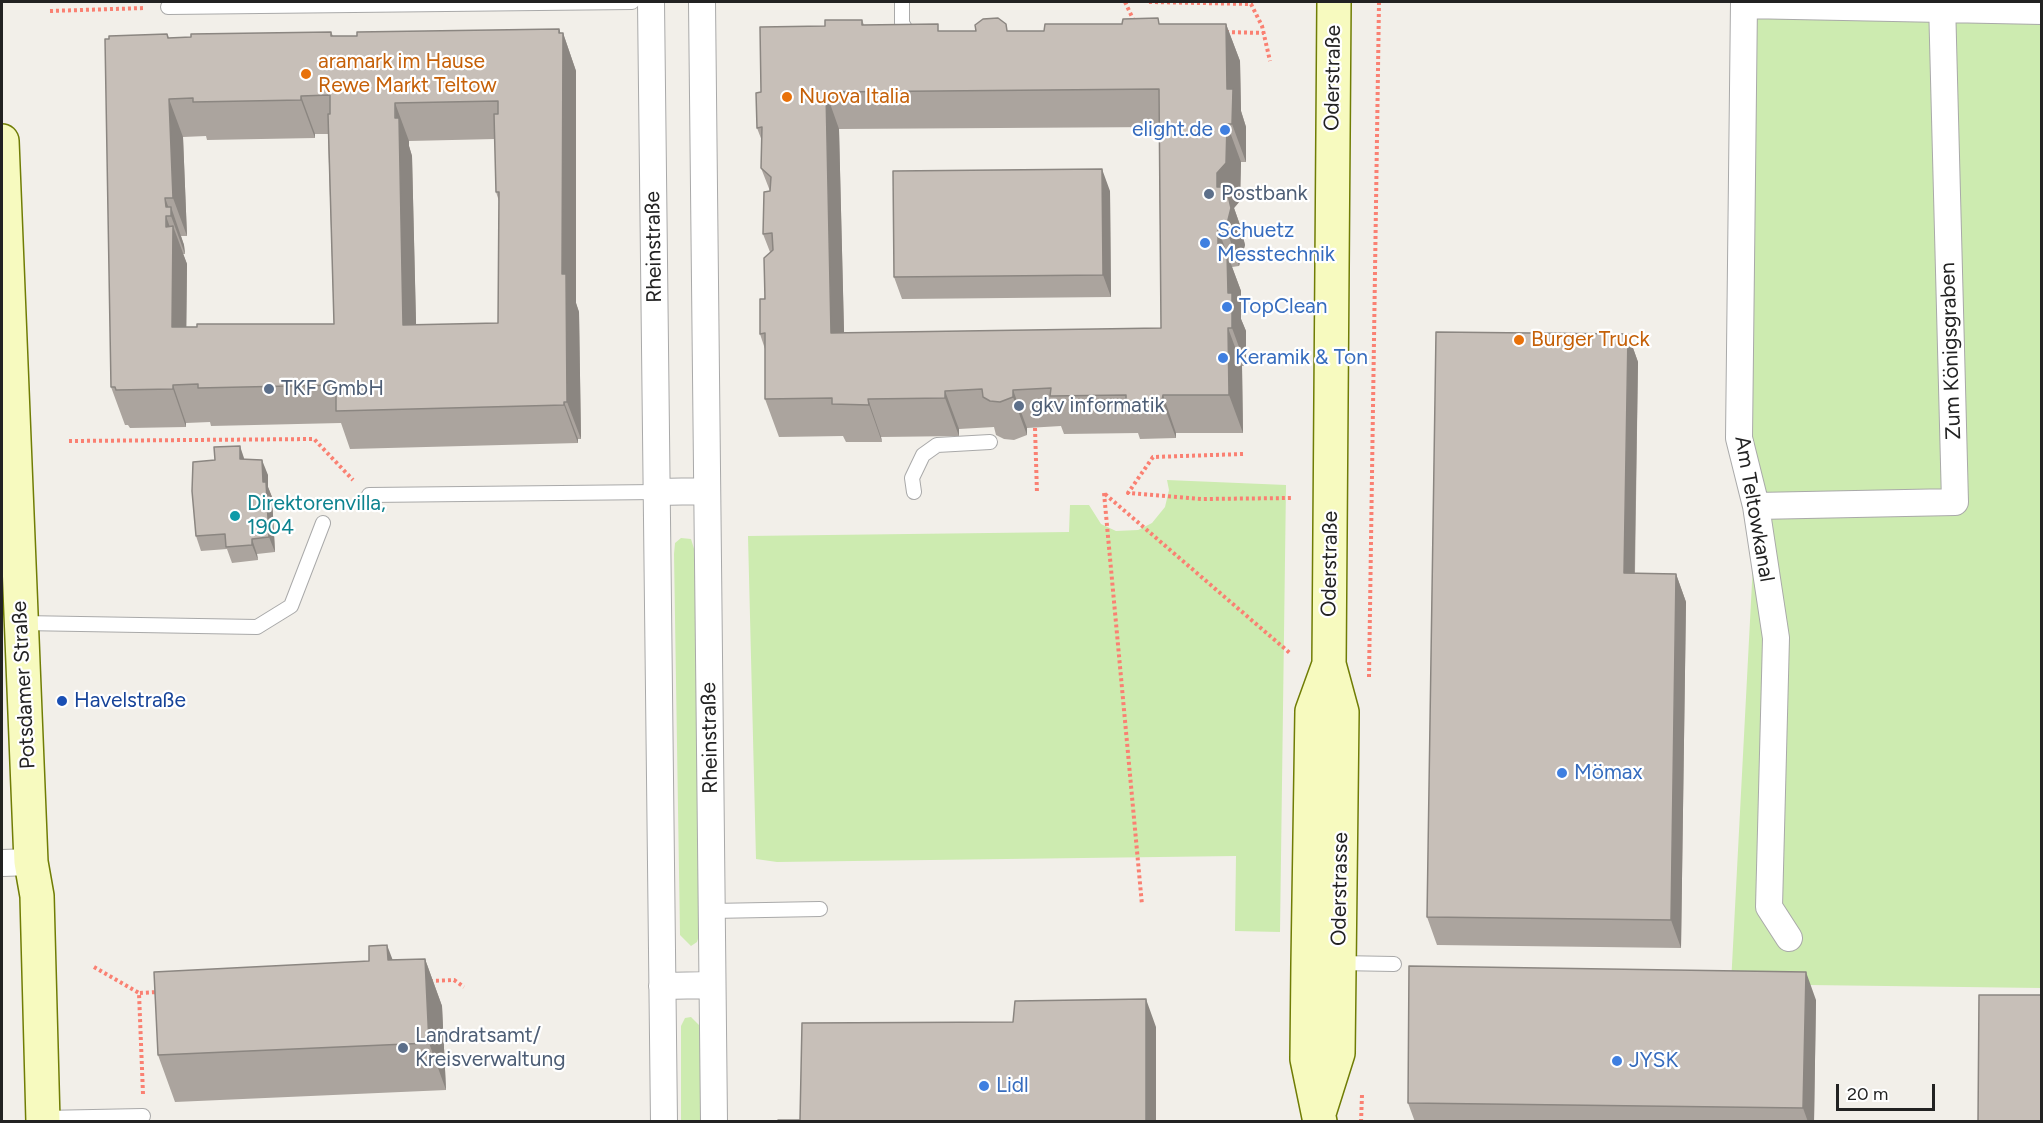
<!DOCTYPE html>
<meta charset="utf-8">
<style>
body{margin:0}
#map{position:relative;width:2043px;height:1123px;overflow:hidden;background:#f2efe9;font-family:Figtree,sans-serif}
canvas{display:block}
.frame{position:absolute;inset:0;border:3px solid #222;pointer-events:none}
.scale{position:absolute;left:1836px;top:1084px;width:99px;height:27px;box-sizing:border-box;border:3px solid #222;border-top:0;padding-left:8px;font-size:18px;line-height:21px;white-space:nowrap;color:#222;-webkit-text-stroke:4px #fff;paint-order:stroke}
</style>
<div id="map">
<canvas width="2043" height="1123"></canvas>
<div class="frame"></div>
<div class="scale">20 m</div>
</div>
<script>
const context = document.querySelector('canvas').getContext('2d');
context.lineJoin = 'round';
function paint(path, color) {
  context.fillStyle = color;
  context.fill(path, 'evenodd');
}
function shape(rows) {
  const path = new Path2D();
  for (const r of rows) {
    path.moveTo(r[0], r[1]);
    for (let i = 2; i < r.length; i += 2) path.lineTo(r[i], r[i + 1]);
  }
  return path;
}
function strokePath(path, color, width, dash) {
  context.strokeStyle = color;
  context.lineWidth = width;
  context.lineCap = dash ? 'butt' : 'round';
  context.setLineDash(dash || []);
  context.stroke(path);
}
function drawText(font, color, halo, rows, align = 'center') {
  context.font = font + ' Figtree,sans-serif';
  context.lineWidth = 4.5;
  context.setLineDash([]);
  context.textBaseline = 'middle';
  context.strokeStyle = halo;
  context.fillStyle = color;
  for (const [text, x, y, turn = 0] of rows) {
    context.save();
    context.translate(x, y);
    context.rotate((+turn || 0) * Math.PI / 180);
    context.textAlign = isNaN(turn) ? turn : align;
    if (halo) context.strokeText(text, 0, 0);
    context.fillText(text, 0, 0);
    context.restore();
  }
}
paint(shape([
 [1744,5,2041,11,2041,988,1731,984,1756,506,1739,438],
 [1167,480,1286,485,1280,932,1235,931,1236,856,777,862,756,859,748,536,1069,532,1070,505,1089,505,1101,524,1116,531,1138,530,1152,523,1165,507,1169,490],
 [681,538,691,539,696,555,699,936,697,942,691,946,680,935,674,554,675,543],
 [691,1017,700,1026,700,1121,681,1121,681,1026,685,1018]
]), '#cdebb0');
const lane = shape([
 [902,2,902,23,911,39],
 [168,7,632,2],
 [914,492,912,478,923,455,937,445,990,442],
 [369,495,657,492],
 [22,623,257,627,291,606,323,523],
 [711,911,820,909],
 [1339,963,1394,964],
 [43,1118,143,1116]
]);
const street = shape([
 [651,2,664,1122],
 [702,2,714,1122],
 [1744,2,1739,438,1756,506,1776,638,1769,907,1789,938],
 [1744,5,2042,11],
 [657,492,707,491],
 [1756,506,1955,502,1942,2],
 [2,863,31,862],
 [662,986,712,985]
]);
const secondary = shape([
 [2,141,31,862,37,896,43,1122],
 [1320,1110,1338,1053,1342,712,1329,664],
 [1320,1122,1307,1059,1308,964,1312,711,1329,664,1334,2]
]);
strokePath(lane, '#a9a9a9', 16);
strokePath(street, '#a9a9a9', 28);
strokePath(secondary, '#707d05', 36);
strokePath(shape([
 [1125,2,1134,21],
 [1149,2,1251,4,1262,26,1270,61],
 [50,11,145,8],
 [1226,32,1264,33],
 [1035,428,1037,493],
 [69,441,314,439,353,480],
 [1243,454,1153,457,1128,493,1202,499,1293,498],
 [1104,493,1142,905],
 [1105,494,1291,654],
 [1369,677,1379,2],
 [94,967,139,993],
 [430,981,454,980,464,987],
 [143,1094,139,993,159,992],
 [1361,1122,1362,1095]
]), '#fa8072', 4, [3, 3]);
strokePath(lane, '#fff', 14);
strokePath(street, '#fff', 26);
strokePath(secondary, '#f7fabf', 33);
paint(shape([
 [862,20,864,25,940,31,1044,31,1160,24,1226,24,1240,61,1241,111,1246,127,1246,162,1241,162,1240,201,1234,208,1240,225,1245,245,1239,266,1232,267,1241,291,1241,319,1246,331,1246,366,1242,366,1243,433,1176,433,1176,438,1140,439,1138,433,1064,434,1061,426,1027,428,1027,435,1014,440,1004,439,996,435,994,427,959,429,959,436,881,437,882,442,846,442,843,436,779,437,765,399,765,349,760,334,770,252,763,234,770,191,761,168,762,141,757,128,761,92,825,26],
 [1159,127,1161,328,844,333,839,129],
 [559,29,560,33,563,33,576,71,576,303,579,312,581,439,578,439,578,443,350,449,341,423,211,426,210,422,186,423,186,427,130,428,128,425,125,425,111,387,167,34,169,38,331,32,333,36,357,36],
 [315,134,328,134,334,324,186,327,187,264,183,254,185,254,184,245,181,236,187,236,183,137,206,136,207,140,315,138],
 [495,139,496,192,499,201,498,323,416,325,412,156,409,146,409,141],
 [1110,191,1111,297,902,299,894,277],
 [1628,334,1638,362,1635,573,1676,574,1686,602,1681,948,1437,945,1427,917],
 [245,459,268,475,268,487,272,497,275,552,257,554,258,560,232,563,227,549,201,551,196,536],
 [425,959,442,1006,446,1090,175,1102,158,1055],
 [1816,1000,1814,1122,1415,1122,1408,1103]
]), '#aba49e');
paint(shape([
 [1226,24,1240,61,1241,111,1246,127,1246,162,1232,124,1227,89],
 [559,29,563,40,563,33,576,71,576,303,579,312,581,439,567,402,562,274],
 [826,92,839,129,845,371,831,333],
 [301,96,315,134,315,138,301,100],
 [169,99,183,137,187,236,173,198],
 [395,103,409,141,409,146,412,156,417,363,403,325],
 [1227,124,1241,162,1240,201,1234,208,1240,225,1245,245,1239,266,1226,228,1217,187,1217,173],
 [1102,169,1110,191,1111,297,1103,275],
 [165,198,171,214,171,207,184,245,185,254,171,216,166,207],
 [166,216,173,236,173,226,187,264,186,365,172,327],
 [1218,229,1241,291,1241,319,1246,331,1246,366,1232,328,1218,244],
 [1228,328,1242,366,1243,433,1229,395],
 [1628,334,1638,362,1634,601,1624,573],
 [173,385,186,423,186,427,173,389],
 [1013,390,1027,428,1027,435,1013,397],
 [945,391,959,429,959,436,945,398],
 [1163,395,1176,433,1176,438,1162,400],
 [868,399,881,437,882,442,869,405],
 [564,402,578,439,578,443,564,405],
 [240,446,245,461,240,459],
 [262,460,268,475,268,487,272,497,275,552,269,537,263,482],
 [252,539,257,554,258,560,252,545],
 [1676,574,1686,602,1681,948,1671,920],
 [387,945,405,992,388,960],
 [425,959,442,1006,446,1090,429,1043],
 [1806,972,1816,1000,1814,1122,1808,1122,1803,1108],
 [1146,999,1156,1027,1156,1122,1146,1122]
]), '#8b8681');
const building = shape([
 [998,18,1006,24,1007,31,1044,31,1045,24,1122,24,1123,19,1158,18,1159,24,1226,24,1227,89,1233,89,1232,124,1227,124,1226,163,1217,173,1217,187,1226,187,1231,208,1226,228,1218,229,1218,244,1227,253,1228,293,1232,293,1232,328,1228,328,1229,395,1163,395,1162,400,1126,401,1126,395,1050,396,1051,388,1013,390,1013,397,1000,402,990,401,983,397,982,389,945,391,945,398,868,399,869,405,832,404,832,398,765,399,765,333,760,334,760,299,765,299,764,258,773,250,772,233,763,234,764,192,770,191,771,177,761,168,762,127,757,128,756,93,761,92,760,27,825,26,825,20,862,20,862,25,938,24,938,31,976,31,975,25,983,19,998,18],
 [1159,89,1161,328,831,333,826,92,1159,89],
 [559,29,559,33,563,33,562,274,566,274,567,402,564,402,564,405,336,411,336,385,198,388,198,384,173,385,173,389,116,390,115,387,111,387,105,39,109,39,109,36,167,34,168,38,191,37,191,34,331,32,331,36,357,36,357,32,559,29],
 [330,95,330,114,328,114,334,324,197,324,197,327,172,327,173,226,166,227,166,216,171,216,171,207,166,207,165,198,173,198,169,99,193,98,193,102,301,100,301,96,330,95],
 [498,101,498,114,494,114,496,192,499,192,498,323,403,325,399,118,395,118,395,103,498,101],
 [1102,169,1103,275,894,277,893,171,1102,169],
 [1436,332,1628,334,1624,573,1676,574,1671,920,1427,917,1436,332],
 [240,446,240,459,262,460,263,482,266,482,269,537,252,539,252,545,226,547,225,534,196,536,192,491,193,462,215,460,214,447,240,446],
 [387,945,388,960,425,959,429,1043,158,1055,154,972,369,961,369,946,387,945],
 [1409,966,1806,972,1803,1108,1408,1103,1409,966],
 [1979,995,2042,995,2042,1122,1978,1122,1979,995],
 [1146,999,1146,1122,778,1122,778,1120,800,1120,802,1023,1013,1022,1015,1001,1146,999]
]);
paint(building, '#c7bfb8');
strokePath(building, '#8b8681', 1.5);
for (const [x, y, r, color] of [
 [306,74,6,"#e8710a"],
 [787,97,6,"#e8710a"],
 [1225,130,6,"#3f7fe0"],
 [1209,194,6,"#5c6f8a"],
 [1205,243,6,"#3f7fe0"],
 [1227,307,6,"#3f7fe0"],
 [1519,340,6,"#e8710a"],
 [1223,358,6,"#3f7fe0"],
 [269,389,6,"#5c6f8a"],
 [1019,406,6,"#5c6f8a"],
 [235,516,6,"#0f9aa8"],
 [62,701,6,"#1a4fb4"],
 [1562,773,6,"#3f7fe0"],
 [403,1048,6,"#5c6f8a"],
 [1617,1061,6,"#3f7fe0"],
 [984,1086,6,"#3f7fe0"]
]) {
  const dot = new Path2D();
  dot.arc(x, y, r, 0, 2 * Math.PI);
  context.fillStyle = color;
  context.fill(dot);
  strokePath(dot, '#fff', 2);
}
drawText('21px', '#c56008', '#fff', [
 ["aramark im Hause",318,62],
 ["Rewe Markt Teltow",318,86],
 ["Nuova Italia",799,97],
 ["Burger Truck",1531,340]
], 'left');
drawText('21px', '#222', '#fff', [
 ["Oderstraße",1333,78,-89],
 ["Rheinstraße",654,247,-91],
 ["Zum Königsgraben",1951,351,-92],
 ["Am Teltowkanal",1754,509,80],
 ["Oderstraße",1330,564,-89],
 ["Potsdamer Straße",24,685,-93],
 ["Rheinstraße",710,738,-91],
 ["Oderstrasse",1340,889,-89]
]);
drawText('21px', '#366cbe', '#fff', [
 ["elight.de",1213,130,"right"],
 ["Schuetz",1217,231],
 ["Messtechnik",1217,255],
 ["TopClean",1239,307],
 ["Keramik & Ton",1235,358],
 ["Mömax",1574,773],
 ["JYSK",1629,1061],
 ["Lidl",996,1086]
], 'left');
drawText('21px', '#4e5e75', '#fff', [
 ["Postbank",1221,194],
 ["TKF GmbH",281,389],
 ["gkv informatik",1031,406],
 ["Landratsamt/",415,1036],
 ["Kreisverwaltung",415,1060]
], 'left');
drawText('21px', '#0d838f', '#fff', [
 ["Direktorenvilla,",247,504],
 ["1904",247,528]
], 'left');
drawText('21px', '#164399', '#fff', [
 ["Havelstraße",74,701]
], 'left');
</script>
